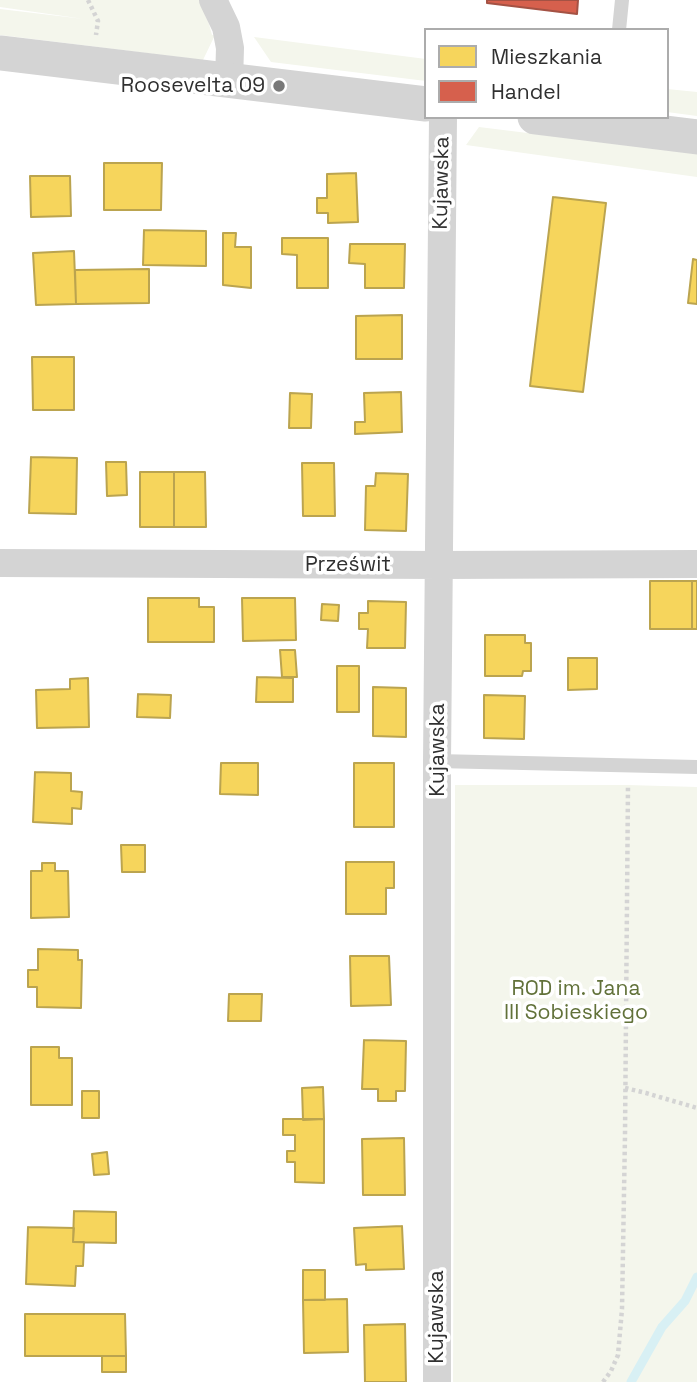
<!DOCTYPE html>
<meta charset="utf-8">
<style>
body{margin:0}
#map{position:relative;width:697px;height:1382px;overflow:hidden;background:#fff;font-family:"Space Grotesk",sans-serif}
canvas{display:block}
.legend{position:absolute;left:424px;top:28px;width:245px;height:91px;box-sizing:border-box;background:#fff;border:2px solid #acacac;margin:0;padding:9px 12px;list-style:none;font-size:21px;color:#303030}
.legend li{display:flex;align-items:center;gap:14px;height:35px}
.legend b{width:35px;border:2px solid #acacac}
</style>
<div id="map">
<canvas width="697" height="1382"></canvas>
<ul class="legend">
<li><b style="height:19px;background:#f6d55c"></b>Mieszkania</li>
<li><b style="height:19px;background:#d6604d"></b>Handel</li>
</ul>
</div>
<script>
const context = document.querySelector('canvas').getContext('2d');
context.lineJoin = 'round';
function paint(path, color) {
  context.fillStyle = color;
  context.fill(path, 'evenodd');
}
function shape(rows) {
  const path = new Path2D();
  for (const r of rows) {
    path.moveTo(r[0], r[1]);
    for (let i = 2; i < r.length; i += 2) path.lineTo(r[i], r[i + 1]);
  }
  return path;
}
function strokePath(path, color, width, dash) {
  context.strokeStyle = color;
  context.lineWidth = width;
  context.lineCap = dash ? 'butt' : 'round';
  context.setLineDash(dash || []);
  context.stroke(path);
}
function drawText(font, color, halo, rows, align = 'center') {
  context.font = font + ' "Space Grotesk",sans-serif';
  context.lineWidth = 7;
  context.setLineDash([]);
  context.textBaseline = 'middle';
  context.strokeStyle = halo;
  context.fillStyle = color;
  for (const [text, x, y, turn = 0] of rows) {
    context.save();
    context.translate(x, y);
    context.rotate((+turn || 0) * Math.PI / 180);
    context.textAlign = isNaN(turn) ? turn : align;
    if (halo) context.strokeText(text, 0, 0);
    context.fillText(text, 0, 0);
    context.restore();
  }
}
paint(shape([
 [0,0,199,0,209,24,212,35,215,35,203,60,0,35,0,9,84,19,0,7],
 [254,37,426,59,426,81,271,62],
 [667,89,697,92,697,116,667,112],
 [479,127,697,154,697,177,466,145],
 [455,785,628,785,697,787,697,1382,453,1382]
]), '#f4f6ec');
const homes = shape([
 [104,163,162,163,161,210,104,210,104,163],
 [356,173,358,222,328,223,328,213,317,213,317,198,327,198,327,174,356,173],
 [30,176,70,176,71,216,31,217,30,176],
 [553,197,606,203,583,392,530,386,553,197],
 [144,230,206,231,206,266,143,265,144,230],
 [223,233,236,233,235,247,251,247,251,288,223,285,223,233],
 [282,238,328,238,328,288,297,288,297,255,282,254,282,238],
 [350,244,405,244,404,288,365,288,365,264,349,263,350,244],
 [74,251,76,304,36,305,33,253,74,251],
 [693,259,697,260,697,304,688,303,693,259],
 [149,269,149,303,76,304,75,270,149,269],
 [402,315,402,359,356,359,356,316,402,315],
 [32,357,74,357,74,410,33,410,32,357],
 [401,392,402,432,355,434,355,422,365,422,364,393,401,392],
 [290,393,312,394,311,428,289,428,290,393],
 [31,457,77,458,76,514,29,513,31,457],
 [106,462,126,462,127,495,107,496,106,462],
 [302,463,334,463,335,516,303,516,302,463],
 [140,472,174,472,174,527,140,527,140,472],
 [174,472,205,472,206,527,174,527,174,472],
 [376,473,408,474,406,531,365,530,366,486,375,486,376,473],
 [650,581,692,581,692,629,650,629,650,581],
 [692,581,697,581,697,629,692,629,692,581],
 [148,598,199,598,199,607,214,607,214,642,148,642,148,598],
 [242,598,295,598,296,640,243,641,242,598],
 [368,601,406,602,405,648,367,648,368,629,359,629,359,613,368,613,368,601],
 [322,604,339,605,338,621,321,620,322,604],
 [485,635,525,635,525,643,531,643,531,671,523,671,522,676,485,676,485,635],
 [280,650,295,650,297,677,282,677,280,650],
 [568,658,597,658,597,689,568,690,568,658],
 [337,666,359,666,359,712,337,712,337,666],
 [257,677,293,678,293,702,256,702,257,677],
 [88,678,89,727,37,728,36,690,70,689,70,679,88,678],
 [373,687,406,688,406,737,373,736,373,687],
 [138,694,171,695,170,718,137,717,138,694],
 [484,695,525,696,524,739,484,738,484,695],
 [221,763,258,763,258,795,220,794,221,763],
 [354,763,394,763,394,827,354,827,354,763],
 [35,772,71,773,71,791,82,792,81,809,72,808,72,824,33,822,35,772],
 [121,845,145,845,145,872,122,872,121,845],
 [346,862,394,862,394,888,386,888,386,914,346,914,346,862],
 [42,863,55,863,55,871,68,871,69,917,31,918,31,871,42,871,42,863],
 [38,949,78,950,78,960,82,960,81,1008,37,1007,37,987,28,987,28,970,38,970,38,949],
 [350,956,389,956,391,1005,351,1006,350,956],
 [229,994,262,994,261,1021,228,1021,229,994],
 [364,1040,406,1041,405,1091,396,1091,396,1101,378,1101,378,1089,362,1089,364,1040],
 [31,1047,59,1047,59,1058,72,1058,72,1105,31,1105,31,1047],
 [323,1087,324,1119,303,1120,302,1088,323,1087],
 [82,1091,99,1091,99,1118,82,1118,82,1091],
 [283,1119,324,1119,324,1183,295,1182,295,1162,287,1162,287,1151,295,1151,295,1135,283,1135,283,1119],
 [404,1138,405,1195,363,1195,362,1139,404,1138],
 [107,1152,109,1174,94,1175,92,1154,107,1152],
 [74,1211,116,1212,116,1243,73,1242,74,1211],
 [402,1226,404,1269,366,1270,366,1264,356,1265,354,1228,402,1226],
 [28,1227,74,1228,73,1242,84,1242,83,1266,76,1266,75,1286,26,1284,28,1227],
 [303,1270,325,1270,325,1300,303,1300,303,1270],
 [347,1299,348,1352,304,1353,303,1300,347,1299],
 [25,1314,125,1314,126,1356,25,1356,25,1314],
 [405,1324,406,1382,365,1382,364,1325,405,1324],
 [102,1356,126,1356,126,1372,102,1372,102,1356]
]);
paint(homes, '#f6d55c');
strokePath(homes, '#bba44f', 2);
const shops = shape([
 [487,0,578,0,577,14,487,3,487,0]
]);
paint(shops, '#d6604d');
strokePath(shops, '#a45244', 2);
strokePath(shape([
 [631,1382,662,1327,685,1301,697,1277]
]), '#d8f0f4', 9);
strokePath(shape([
 [88,0,98,21,96,35],
 [625,1088,646,1093,697,1108],
 [603,1382,611,1371,618,1355,622,1309,625,1135,628,785]
]), '#d4d4d4', 4.5, [3.5, 3.5]);
strokePath(shape([
 [619,30,622,0],
 [437,761,697,767]
]), '#d4d4d4', 14);
strokePath(shape([
 [213,0,226,27,230,48,229,81],
 [0,563,440,565,697,564],
 [437,1382,437,761,443,117]
]), '#d4d4d4', 28);
strokePath(shape([
 [0,53,426,104],
 [535,117,697,137]
]), '#d4d4d4', 35);
for (const [x, y, r, color] of [
 [279,86,7,"#787878"]
]) {
  const dot = new Path2D();
  dot.arc(x, y, r, 0, 2 * Math.PI);
  context.fillStyle = color;
  context.fill(dot);
  strokePath(dot, '#fff', 2.5);
}
drawText('21px', '#303030', '#fff', [
 ["Roosevelta 09",265,86]
], 'right');
drawText('21px', '#303030', '#fff', [
 ["Kujawska",442,183,-89],
 ["Prześwit",348,565],
 ["Kujawska",438,750,-90],
 ["Kujawska",437,1317,-90]
]);
drawText('21px', '#617139', '#fff', [
 ["ROD im. Jana",576,989],
 ["III Sobieskiego",576,1013]
]);
</script>
